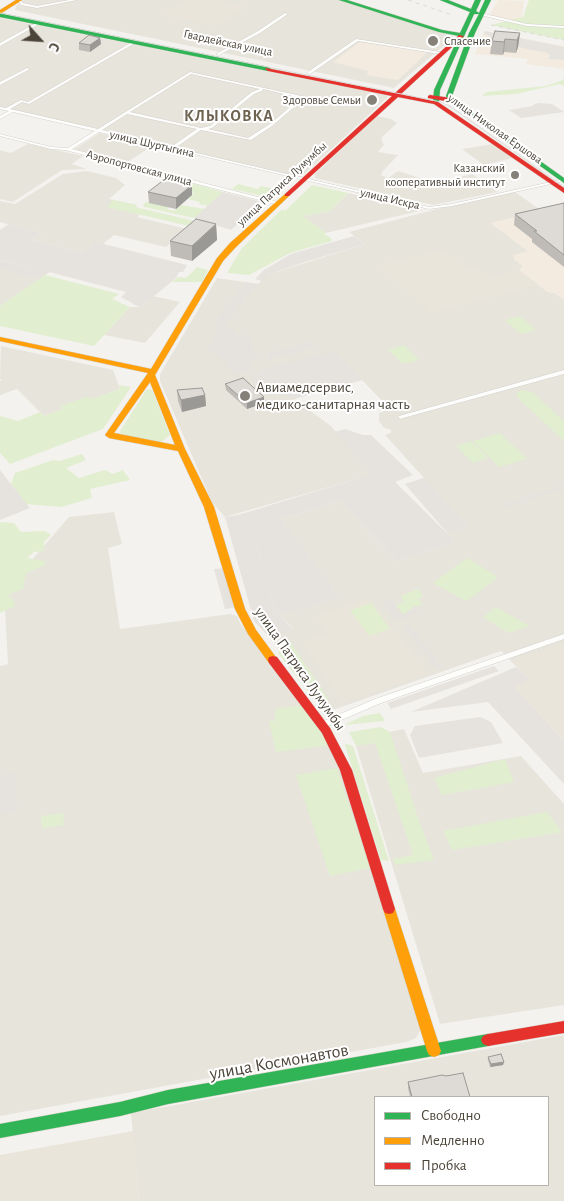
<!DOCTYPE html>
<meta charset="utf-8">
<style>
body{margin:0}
#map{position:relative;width:564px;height:1201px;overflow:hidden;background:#f4f2ee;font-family:"Alegreya Sans",sans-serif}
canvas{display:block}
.legend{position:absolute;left:374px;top:1096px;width:175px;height:90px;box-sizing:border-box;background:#fff;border:1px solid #b7b4b0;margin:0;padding:6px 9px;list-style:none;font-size:15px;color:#4b4439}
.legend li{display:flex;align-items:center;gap:10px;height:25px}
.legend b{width:25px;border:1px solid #b7b4b0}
.north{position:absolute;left:15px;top:15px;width:50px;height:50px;-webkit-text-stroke:4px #fff;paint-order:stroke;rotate:116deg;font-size:14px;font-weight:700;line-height:20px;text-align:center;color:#4b4439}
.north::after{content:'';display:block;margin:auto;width:18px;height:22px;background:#4b4439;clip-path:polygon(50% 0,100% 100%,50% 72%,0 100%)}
</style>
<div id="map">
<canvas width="564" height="1201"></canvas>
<ul class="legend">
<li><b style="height:6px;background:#30b455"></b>Свободно</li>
<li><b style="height:6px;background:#ff9f0a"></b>Медленно</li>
<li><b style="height:6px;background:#e5322d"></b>Пробка</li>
</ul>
<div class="north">С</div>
</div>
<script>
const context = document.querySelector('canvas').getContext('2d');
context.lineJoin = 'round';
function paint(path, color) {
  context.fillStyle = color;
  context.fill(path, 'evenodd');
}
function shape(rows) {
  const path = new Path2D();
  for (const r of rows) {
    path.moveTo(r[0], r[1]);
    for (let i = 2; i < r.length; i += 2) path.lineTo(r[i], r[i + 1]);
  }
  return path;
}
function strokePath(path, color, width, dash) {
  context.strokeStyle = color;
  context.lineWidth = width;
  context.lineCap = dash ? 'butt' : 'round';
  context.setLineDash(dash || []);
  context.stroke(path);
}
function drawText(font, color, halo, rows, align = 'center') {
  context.font = font + ' "Alegreya Sans",sans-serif';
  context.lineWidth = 4;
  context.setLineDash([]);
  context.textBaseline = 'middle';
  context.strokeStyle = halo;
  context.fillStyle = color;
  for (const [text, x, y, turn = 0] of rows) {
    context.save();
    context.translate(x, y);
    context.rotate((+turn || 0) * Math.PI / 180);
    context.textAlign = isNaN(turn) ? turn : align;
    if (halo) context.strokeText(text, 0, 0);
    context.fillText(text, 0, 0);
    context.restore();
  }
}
paint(shape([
 [23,0,338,0,454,37,394,88,15,10,16,6],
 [0,18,385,95,388,97,302,176,298,177,0,107],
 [377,116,391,119,397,123,381,138,384,145,378,152,398,155,383,171,381,175,388,178,398,171,435,183,472,174,498,192,433,205,315,178,315,174],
 [100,133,152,146,126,163,73,150],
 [28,144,83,156,72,164,87,169,62,170,13,202,0,199,0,150,11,153],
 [493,144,513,158,484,165,462,149],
 [87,171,116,178,125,185,109,199,137,205,135,207,145,210,137,217,187,229,166,247,114,235,103,244,96,243,81,253,32,240,41,233,0,222,0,201,15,204,63,174],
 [515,192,542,211,491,223,528,251,514,259,523,266,520,271,548,292,555,293,564,300,564,741,529,679,501,651,327,712,271,639,293,629,274,608,252,528,340,501,396,561,455,542,405,484,424,478,385,435,392,432,389,429,384,428,379,421,379,413,390,409,362,380,294,399,331,426,374,474,225,517,212,502,160,381,160,374,217,278,258,284,267,275,365,244,349,232,441,208],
 [348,193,423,210,326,233,302,216,330,211],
 [3,260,50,272,0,306,0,262],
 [153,296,180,302,145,343,104,335,130,307,140,307],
 [1,346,113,370,120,389,44,416,17,389,0,395,0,381,2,380,0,379],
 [114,512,122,544,108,548,120,629,230,614,237,616,240,623,333,748,421,1027,420,1031,416,1038,406,1042,0,1116,0,666,8,664,4,592,69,517],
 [404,729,423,773,521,756,564,804,564,1005,440,1024,354,739],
 [564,1035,564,1201,139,1201,131,1113],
 [375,1097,548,1097,548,1185,375,1185]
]), '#e7e4dc');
paint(shape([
 [498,0,524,1,521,22,496,17,490,14],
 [484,31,564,46,564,69,526,64,528,59,475,54],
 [360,42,428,52,398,80,366,75,369,71,333,62],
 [564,206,564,300,555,293,548,292,519,270,523,266,514,259,513,255,528,251,491,223]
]), '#f3ebdf');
paint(shape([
 [9,224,41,233,32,240,81,253,96,242,187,265,183,272,179,272,176,278,153,297,140,307,137,306,121,297,126,292,3,260,0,262,0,230],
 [354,236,365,244,305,262,267,275,262,281,255,279,264,270,291,254],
 [246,282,258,284,245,298,245,302,242,303,223,329,232,328,240,336,248,334,258,360,250,361,253,366,245,373,236,375,215,352,206,350,215,336,216,320],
 [334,351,361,380,294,399,283,392,268,396,249,377,259,373,258,371,263,369],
 [345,429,363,435,371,435,413,475,395,482,456,542,396,561,340,501,252,528,274,608,293,630,271,639,254,621,225,517,238,515,373,474,335,432],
 [516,667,530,680,515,687,564,741,564,784,488,702,411,712],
 [480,717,491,722,503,743,419,758,410,735,415,726]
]), '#e6e2de');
paint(shape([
 [190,0,214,0,247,7,216,26,160,15],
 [443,250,471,270,477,269,489,278,519,270,539,285,430,312,379,265],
 [370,598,428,674,343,703,302,642,328,634,315,616],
 [564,643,564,741,515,687,529,679,511,661],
 [133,1131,139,1201,0,1201,0,1155]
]), '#eae5da');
paint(shape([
 [529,0,564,0,564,40,491,25,523,17],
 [564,77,564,86,560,84,516,94,482,96,486,92,546,86,563,80],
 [176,180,180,180,223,192,208,206,199,204,200,202,188,199,194,193,165,189],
 [238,184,258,189,261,186,275,189,267,197,232,189],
 [312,185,348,193,330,211,303,216,326,233,324,234,331,238,332,241,290,253,249,275,227,273,242,248,281,210,286,210],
 [113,200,137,205,135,207,212,225,206,230,107,207],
 [146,202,169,207,167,209,174,211,180,205,205,209,194,218,144,207,143,205],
 [197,267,208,270,202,282,172,282,178,277,186,278],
 [45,275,119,294,112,299,130,307,94,346,0,326,0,306],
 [520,316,536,330,521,334,505,320],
 [404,345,419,360,403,364,388,350],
 [119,385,131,387,103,429,10,464,0,453,0,416,18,421,40,412,44,416,63,409,60,406,86,397,91,399,120,389],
 [147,389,152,390,170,435,160,443,121,434,120,431],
 [521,390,532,392,564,421,564,441,517,397,517,393],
 [500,433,527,459,499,467,473,441],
 [471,441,488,458,473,463,456,446],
 [82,454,86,460,66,468,79,478,105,470,113,474,123,470,130,480,90,489,92,498,61,507,26,504,11,484,15,473,53,460,60,461],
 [0,522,14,523,21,532,45,531,51,535,44,542,44,551,34,552,27,558,45,561,45,565,26,573,23,589,8,595,14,601,15,606,0,613],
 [467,558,495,575,497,578,470,599,466,601,433,583],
 [418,589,423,596,418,600,423,603,403,615,396,605,404,602,401,596],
 [371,603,390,629,369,636,350,610],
 [496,607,529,626,509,633,483,617],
 [289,640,329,700,318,704,278,653,283,643],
 [302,705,331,745,276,752,269,721,275,721,275,709],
 [380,713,385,721,344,725,363,716],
 [381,727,390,732,418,818,434,860,395,865,393,859,413,855,375,743,356,746,349,732],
 [347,744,353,746,389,861,381,860,345,745],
 [505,759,514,782,442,795,434,778],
 [337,768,370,868,330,876,296,775],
 [547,812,562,832,452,850,443,831],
 [63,813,64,825,42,828,41,816]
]), '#e1eecf');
paint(shape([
 [485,31,564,47,564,60,548,59,550,55,545,52,530,50,488,38,490,36,484,34],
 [540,103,552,104,564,112,521,118,509,110,533,106,534,104],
 [223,192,262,202,231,230,194,218],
 [4,261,46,272,36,279,0,269,0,263],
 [311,342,316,347,269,359,264,354],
 [0,470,30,508,0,520],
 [424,478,468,527,448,533,405,484],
 [564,485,564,489,505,507,502,504],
 [281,519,339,597,281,615,274,608,252,528],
 [225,568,236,607,225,609,214,569],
 [392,600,403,615,415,606,420,608,408,618,397,622,382,603],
 [409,625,443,668,438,670,404,627],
 [494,666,499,671,391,709,387,703],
 [16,773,17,812,0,815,0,776]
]), '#e6e3df');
const street = shape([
 [18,0,20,0,23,3,37,6,69,0,77,0,37,8,21,5,18,0],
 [285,13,288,14,260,33,219,55,216,54,258,31,285,13],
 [481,13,527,24,564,26,564,28,527,26,480,15,481,13],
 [38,22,41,23,0,46,0,43,38,22],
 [356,39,440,52,442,53,440,54,358,41,310,74,308,74,308,72,356,39],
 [134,41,135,41,135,43,29,104,22,102,10,109,98,129,190,72,306,97,272,126,251,140,201,130,175,148,429,207,452,204,564,179,564,181,452,206,429,209,172,149,170,150,168,148,99,132,72,149,281,203,281,204,279,205,65,150,51,149,0,136,0,134,51,147,68,148,95,131,13,112,0,119,0,116,9,111,0,109,0,107,6,108,21,100,28,102,134,41],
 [191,74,260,89,252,92,210,126,201,128,130,112,191,74],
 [263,89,301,98,270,124,248,138,208,129,212,128,254,94,262,91,263,89],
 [127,114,197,129,171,147,102,130,127,114],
 [27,68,30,69,0,85,0,82,27,68],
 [564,370,564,374,403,418,401,419,398,417,399,416,564,370],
 [564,634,564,639,381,703,325,727,319,727,318,725,319,723,375,699,564,634]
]);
const fast = shape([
 [339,0,347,0,442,30,460,33,470,12,440,0,448,0,471,9,475,0,481,0,476,11,479,13,485,0,491,0,475,33,452,96,453,99,564,178,564,183,448,100,446,96,469,33,479,14,474,14,440,90,439,102,436,104,433,102,434,90,459,36,439,32,339,0],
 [0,13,268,67,271,69,268,71,0,17,0,13],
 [488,1034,493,1036,495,1040,493,1044,488,1046,168,1104,120,1116,0,1138,0,1124,120,1102,168,1090,488,1034]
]);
const slow = shape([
 [16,0,22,0,0,14,0,10,16,0],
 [285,194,290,195,236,247,223,261,155,375,185,449,214,507,245,609,256,630,278,660,273,664,269,663,248,634,235,609,204,507,178,451,109,438,105,435,148,373,0,341,0,337,151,369,217,258,230,243,285,194],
 [150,382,175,445,114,433,150,382],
 [389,904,393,905,395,909,441,1051,439,1055,434,1057,429,1055,427,1051,383,909,385,905,389,904]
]);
const jam = shape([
 [459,35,464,36,401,94,438,102,564,188,564,193,434,104,398,97,289,196,285,196,285,194,392,96,268,71,265,69,266,68,395,93,459,35],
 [430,95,451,98,454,100,451,102,428,98,428,96,430,95],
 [273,656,277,657,330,728,352,770,395,909,393,913,389,914,385,913,383,909,340,770,322,733,269,663,268,660,269,657,273,656],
 [564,1021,564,1033,488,1046,483,1044,481,1040,483,1036,488,1034,564,1021]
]);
strokePath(street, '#d2d0cb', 1);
strokePath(fast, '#d3cfc5', 1);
strokePath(slow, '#d3cfc5', 1);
strokePath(jam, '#d3cfc5', 1);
paint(street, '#fdfdfc');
paint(fast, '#30b455');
paint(slow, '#ff9f0a');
paint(jam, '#e5322d');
strokePath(shape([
 [0,13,441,102,451,107,564,187]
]), '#dbdbda', 1);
strokePath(shape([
 [408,0,452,15],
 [491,25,564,40]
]), '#dbdbda', 1, [4, 4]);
paint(shape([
 [520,33,518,47,516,53,504,52,503,55,490,54,492,41],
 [100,38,101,44,90,52,79,50,79,43],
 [192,185,192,195,176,209,149,203,148,192],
 [564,203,564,267,532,242,532,239,514,225,515,214],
 [216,224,217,240,192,261,171,256,170,241],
 [225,384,264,403,247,409,226,390],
 [177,390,205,395,206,406,182,412,178,401],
 [488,1057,504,1062,503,1065,490,1067,488,1060],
 [408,1082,470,1097,410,1097,408,1088]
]), '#bfbcb8');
paint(shape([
 [520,33,518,47,516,53,517,40],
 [100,38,101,44,90,52,90,45],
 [505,39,504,52,503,55,504,42],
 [192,185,192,195,176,209,176,198],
 [216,224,217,240,192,261,192,246],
 [205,395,206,406,182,412,181,400],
 [264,397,264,403,247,409,247,403],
 [504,1062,503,1065,490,1067,491,1064]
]), '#9b9996');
const building = shape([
 [495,31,520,33,517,40,505,39,504,42,492,41,495,31],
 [89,35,100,38,90,45,79,43,89,35],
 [165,179,192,185,176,198,148,192,165,179],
 [564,203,564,255,534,231,537,231,515,214,564,203],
 [196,219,216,224,192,246,170,241,196,219],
 [243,378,264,397,247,403,225,384,243,378],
 [202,388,205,395,181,400,177,390,202,388],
 [501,1054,504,1062,491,1064,488,1057,501,1054],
 [463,1073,470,1097,412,1097,408,1082,442,1075,446,1076,463,1073]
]);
paint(building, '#dedbd6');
strokePath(building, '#9b9996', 1);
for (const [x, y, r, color] of [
 [433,41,6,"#868178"],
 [372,100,6,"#868178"],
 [515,175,5,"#868178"],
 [245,396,6,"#868178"]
]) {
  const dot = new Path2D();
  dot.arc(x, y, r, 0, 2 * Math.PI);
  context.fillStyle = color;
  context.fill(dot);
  strokePath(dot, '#fff', 2);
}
drawText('12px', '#4b4439', '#fff', [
 ["Спасение",444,41,"left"],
 ["Здоровье Семьи",361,100],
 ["Казанский",505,168],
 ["кооперативный институт",505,182]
], 'right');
drawText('12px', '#4b4439', '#fff', [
 ["Гвардейская улица",228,43,12],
 ["улица Николая Ершова",495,129,35],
 ["улица Шуртыгина",152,144,13],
 ["Аэропортовская улица",139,168,15],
 ["улица Патриса Лумумбы",282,184,-43],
 ["улица Искра",390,199,13]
]);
drawText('15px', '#4b4439', '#fff', [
 ["Авиамедсервис,",256,387],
 ["медико-санитарная часть",256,404]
], 'left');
drawText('15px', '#4b4439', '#fff', [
 ["улица Патриса Лумумбы",300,669,55]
]);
context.letterSpacing = '1px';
drawText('bold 16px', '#6e6250', '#fff', [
 ["КЛЫКОВКА",229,116]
]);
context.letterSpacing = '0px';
drawText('18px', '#4b4439', '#fff', [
 ["улица Космонавтов",279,1062,-10]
]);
</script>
